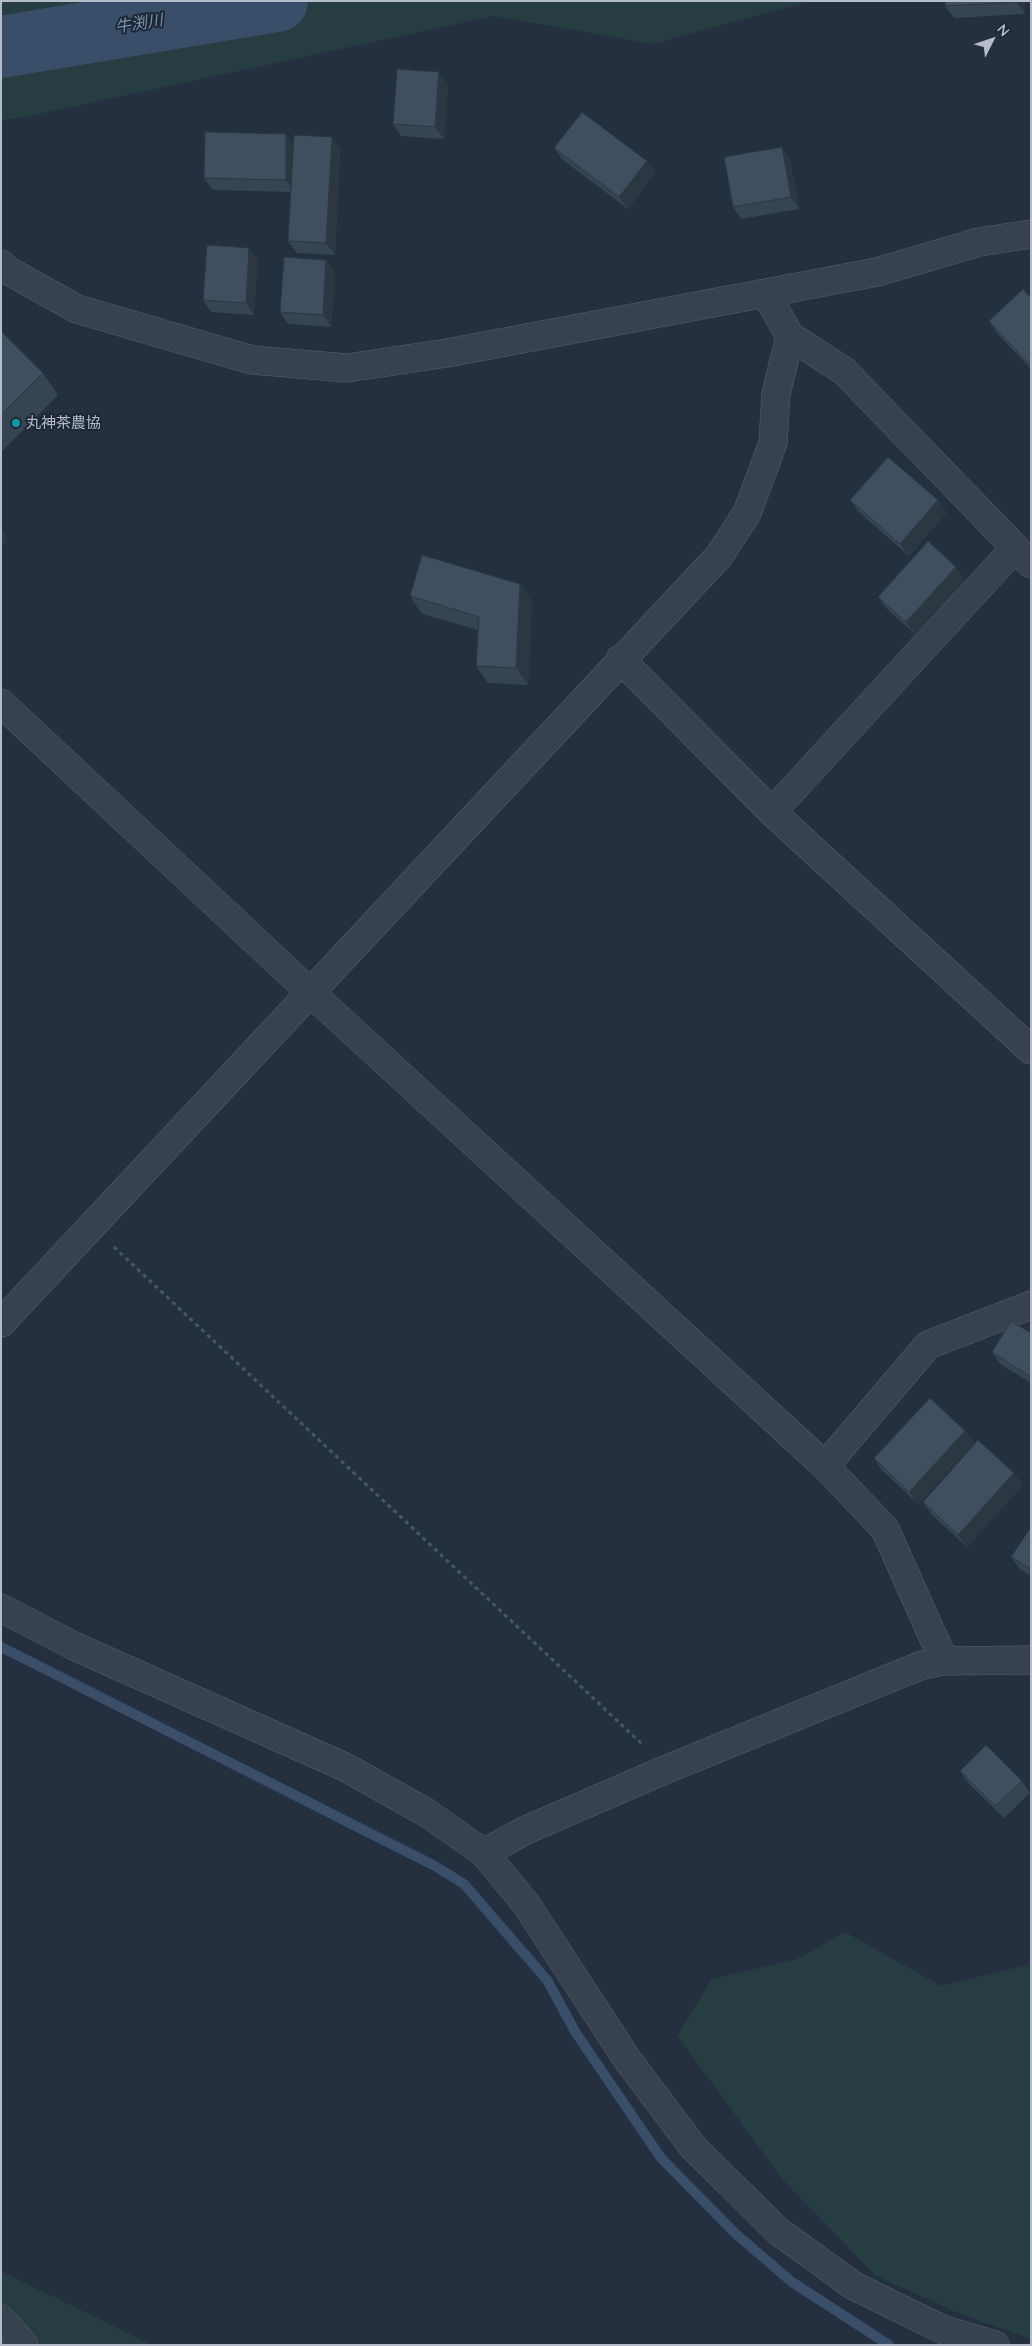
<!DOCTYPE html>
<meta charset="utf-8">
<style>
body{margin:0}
#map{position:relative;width:1032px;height:2346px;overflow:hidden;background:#243040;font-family:Quicksand,sans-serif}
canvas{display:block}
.frame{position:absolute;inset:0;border:2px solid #b5bdca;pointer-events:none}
.north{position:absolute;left:967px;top:15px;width:50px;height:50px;-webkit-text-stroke:4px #1d2735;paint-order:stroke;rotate:49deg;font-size:14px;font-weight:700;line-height:20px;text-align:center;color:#b5bdca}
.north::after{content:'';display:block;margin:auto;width:18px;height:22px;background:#b5bdca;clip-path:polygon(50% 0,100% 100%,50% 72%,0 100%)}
</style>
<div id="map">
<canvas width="1032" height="2346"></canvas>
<div class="frame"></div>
<div class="north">N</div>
</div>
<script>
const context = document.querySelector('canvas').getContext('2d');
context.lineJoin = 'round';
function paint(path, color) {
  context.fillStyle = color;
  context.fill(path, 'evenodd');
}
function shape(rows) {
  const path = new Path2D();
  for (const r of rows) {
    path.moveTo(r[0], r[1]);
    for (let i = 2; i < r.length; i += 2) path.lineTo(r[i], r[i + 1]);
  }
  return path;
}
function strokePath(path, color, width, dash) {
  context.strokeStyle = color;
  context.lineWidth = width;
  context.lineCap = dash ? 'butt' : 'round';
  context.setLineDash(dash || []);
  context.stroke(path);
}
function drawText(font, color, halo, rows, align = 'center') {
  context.font = font + ' Quicksand,"Noto Sans JP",sans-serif';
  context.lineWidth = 4;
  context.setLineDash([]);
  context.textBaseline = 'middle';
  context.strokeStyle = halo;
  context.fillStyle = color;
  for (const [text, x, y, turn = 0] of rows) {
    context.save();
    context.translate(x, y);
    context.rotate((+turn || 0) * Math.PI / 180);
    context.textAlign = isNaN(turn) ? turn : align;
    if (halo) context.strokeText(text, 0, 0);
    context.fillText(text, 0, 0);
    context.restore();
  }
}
paint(shape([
 [1,1,810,1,653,44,494,16,25,117,1,120],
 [845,1932,941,1986,1031,1964,1031,2339,963,2315,876,2276,784,2181,677,2036,712,1979,797,1959],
 [1,2271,152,2345,1,2345]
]), '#263e41');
strokePath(shape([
 [1,1647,435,1866,464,1884,547,1980,576,2033,661,2158,737,2235,792,2282,889,2345]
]), '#394e69', 10);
strokePath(shape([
 [1,47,277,1]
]), '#394e69', 62);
const minor = shape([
 [1,264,7,270,77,309,252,360,347,368,447,353,877,272,979,242,1031,234],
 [766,294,790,336,844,371,1031,564],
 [620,659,772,812,1031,1050],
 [1,703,311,993,825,1466,885,1529,944,1661],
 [772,812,1015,548],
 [1,1323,719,556,747,513,773,443,776,394,790,336],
 [825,1466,928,1345,1031,1305],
 [1,1608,74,1646,347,1768,427,1813,484,1853,526,1904,627,2059,693,2147,778,2231,854,2286,944,2330,995,2345],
 [484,1853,526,1830,667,1769,922,1665,944,1661,1031,1660],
 [1,2319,24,2345]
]);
strokePath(minor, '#56606d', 29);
strokePath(shape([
 [114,1247,643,1745]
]), '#445b5d', 3, [4, 4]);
strokePath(minor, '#38424f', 28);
paint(shape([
 [945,1,1024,1,1025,14,954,18,945,6],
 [448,84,444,139,401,136,393,124],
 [286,134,294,144,340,149,335,255,297,253,288,241,291,192,213,190,204,178],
 [554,148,647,161,655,173,628,209,563,160],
 [790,159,799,209,741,219,733,207],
 [258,260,254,315,211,312,203,300],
 [326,260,335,272,331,327,288,324,280,312],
 [1031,298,1031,369,997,333,989,321],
 [1,331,43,373,58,395,1,452],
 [850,500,947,512,909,556,859,512],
 [965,579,915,634,887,609,878,597],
 [410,596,532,601,528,685,488,683,476,666,478,630,422,614],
 [1031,1333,1031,1383,1000,1364,992,1352],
 [965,1431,974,1443,918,1504,882,1470,874,1458],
 [1023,1485,967,1547,931,1514,923,1502],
 [1031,1527,1031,1576,1020,1569,1011,1557],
 [960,1771,1022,1781,1030,1793,1004,1818,968,1783]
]), '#374452');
paint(shape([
 [1017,1,1024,1,1025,14,1017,2],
 [439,72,448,84,444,139,435,127],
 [286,134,295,146,294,192,286,180],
 [332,137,340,149,335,255,326,243],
 [782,147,790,159,799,209,791,197],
 [647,161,655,173,628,209,619,197],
 [249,248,258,260,254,315,246,303],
 [326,260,335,272,331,327,323,315],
 [938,500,947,512,909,556,900,544],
 [1,528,9,539,1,547],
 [956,567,965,579,915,634,906,622],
 [520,584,532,601,528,685,516,668],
 [965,1431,974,1443,918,1504,909,1492],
 [1014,1473,1023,1485,967,1547,958,1535]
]), '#2d3742');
const building = shape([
 [945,1,1017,1,1017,2,945,6,945,1],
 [397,69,439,72,435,127,393,124,397,69],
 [582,112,647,161,619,197,554,148,582,112],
 [205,132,286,134,286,180,204,178,205,132],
 [294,135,332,137,326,243,288,241,294,135],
 [782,147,791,197,733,207,724,157,782,147],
 [207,245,249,248,246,303,203,300,207,245],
 [284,257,326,260,323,315,280,312,284,257],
 [1023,289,1031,298,1031,366,989,321,1023,289],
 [1,331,43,373,1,415,1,331],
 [888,457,938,500,900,544,850,500,888,457],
 [928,541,956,567,906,622,878,597,928,541],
 [422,555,520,584,516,668,476,666,479,617,410,596,422,555],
 [1011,1321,1031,1333,1031,1377,992,1352,1011,1321],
 [930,1398,965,1431,909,1492,874,1458,930,1398],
 [978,1440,1014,1473,958,1535,923,1502,978,1440],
 [1031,1527,1031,1569,1011,1557,1031,1527],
 [986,1745,1022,1781,995,1806,960,1771,986,1745]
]);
paint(building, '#404f5f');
strokePath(building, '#2d3742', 1);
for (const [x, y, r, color] of [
 [16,423,5,"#0f9aa8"]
]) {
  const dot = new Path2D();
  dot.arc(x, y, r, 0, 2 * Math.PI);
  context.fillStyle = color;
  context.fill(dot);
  strokePath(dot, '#1d2735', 2);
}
drawText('15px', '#b5bdca', '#1d2735', [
 ["丸神茶農協",26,423]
], 'left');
drawText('italic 16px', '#7c94b2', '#1d2735', [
 ["牛渕川",139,24,-9]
]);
</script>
